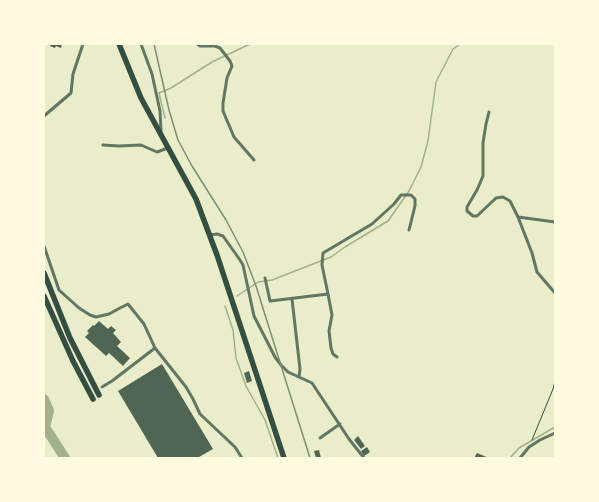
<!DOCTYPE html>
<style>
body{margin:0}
#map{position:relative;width:599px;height:502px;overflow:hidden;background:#e9edc9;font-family:"Asap Condensed",sans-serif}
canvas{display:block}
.frame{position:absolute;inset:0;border:45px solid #fefae0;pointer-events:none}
</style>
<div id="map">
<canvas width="599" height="502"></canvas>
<div class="frame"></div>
</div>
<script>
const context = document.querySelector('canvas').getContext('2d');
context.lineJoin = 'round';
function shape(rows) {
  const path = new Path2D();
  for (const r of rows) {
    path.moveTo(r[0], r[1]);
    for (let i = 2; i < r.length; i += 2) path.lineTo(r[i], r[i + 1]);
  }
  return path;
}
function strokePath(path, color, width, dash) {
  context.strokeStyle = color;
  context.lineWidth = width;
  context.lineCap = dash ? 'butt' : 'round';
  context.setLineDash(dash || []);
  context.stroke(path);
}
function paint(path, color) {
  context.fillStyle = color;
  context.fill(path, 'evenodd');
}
strokePath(shape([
 [165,118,159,93,171,88,212,62,250,44],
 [237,296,258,282,272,280,331,257,345,247,388,221,409,191,421,167,428,141,436,82,453,49,460,44],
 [225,306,233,330,236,358,246,386,265,420,278,458],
 [510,458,519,448,555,427]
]), '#a3b18a', 1.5);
strokePath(shape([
 [44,399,49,411,45,427,65,458]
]), '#a3b18a', 10);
paint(shape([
 [51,44,62,44,61,48,56,46,55,48,50,46],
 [99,321,108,329,111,326,116,330,113,333,121,342,117,346,130,358,123,366,109,353,106,356,85,337,89,333,87,331,93,325,94,326],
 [162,364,213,449,199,457,200,458,158,458,118,391],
 [249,371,252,381,247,383,244,373],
 [358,436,365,446,361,449,354,440],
 [367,447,370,452,364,456,361,451],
 [319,450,321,458,316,458,314,451],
 [477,453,489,458,474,458]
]), '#4f6655');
strokePath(shape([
 [532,440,553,389,555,381]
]), '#344e41', 1);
strokePath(shape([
 [141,44,152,74,160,111,161,131],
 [197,44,200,46,215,46,220,48,230,61,232,66,227,78,223,103,223,111,234,137,254,160],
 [489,112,486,124,483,143,483,176,477,190,467,207,467,211,473,216,477,216,496,198,503,197,510,201,518,217,532,253,537,272,555,293],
 [44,116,71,93,73,74,83,44],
 [103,145,119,146,141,145,157,152,168,148],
 [518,217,555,222],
 [210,235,217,234,223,236,240,260,243,265,254,316,275,357,281,365,288,372,312,383,349,439,364,458],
 [44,246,59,290,79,308,90,315,96,317,109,314,120,308,128,304,144,324,155,348,186,387,193,399,200,414,235,447,242,458],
 [265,278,270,301,328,294,322,265,323,253,372,224,394,204,401,195,411,195,415,199,415,206,409,230],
 [328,294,332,315,329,331,331,348,333,354,337,357],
 [292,299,300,369,299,377],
 [102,387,112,381,155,348],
 [320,438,340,424],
 [520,458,529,447,540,440,555,433]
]), '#617663', 3);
strokePath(shape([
 [119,44,141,98,196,199,217,255,284,458],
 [44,273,70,338,99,395],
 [44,296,73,361,93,399]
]), '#344e41', 5.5);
strokePath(shape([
 [154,44,169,110,178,140,192,166,226,220,243,252,256,286,310,458]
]), '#7c8e77', 1.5);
</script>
